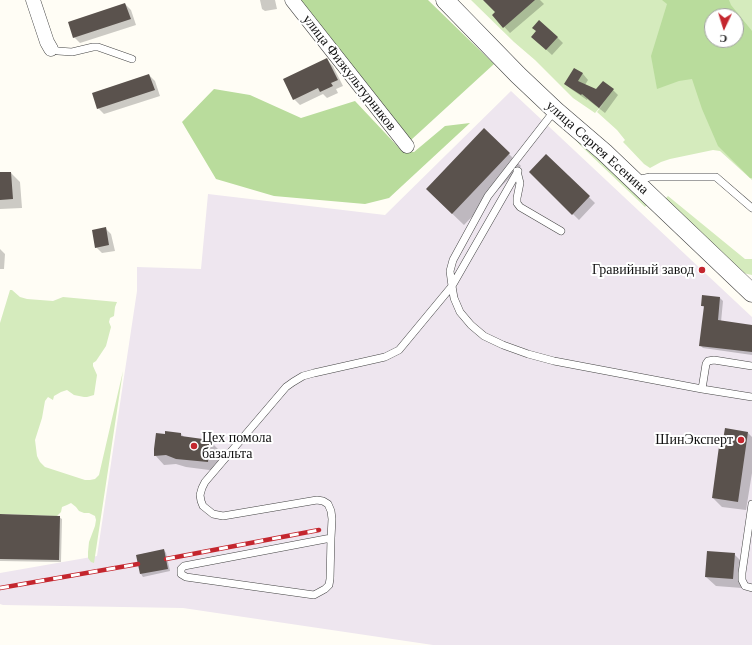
<!DOCTYPE html>
<meta charset="utf-8">
<style>
body{margin:0}
#map{position:relative;width:752px;height:645px;overflow:hidden;background:#fffdf5;font-family:Georgia,serif}
canvas{display:block}
.north{position:absolute;left:704px;top:8px;width:40px;height:40px;box-sizing:border-box;background:#fff;border:1px solid #a0a0a0;border-radius:50%;rotate:184deg;font-size:11px;font-weight:700;line-height:16px;text-align:center;color:#111}
.north::after{content:'';display:block;margin:auto;width:14px;height:18px;background:#c4262e;clip-path:polygon(50% 0,100% 100%,50% 72%,0 100%)}
</style>
<div id="map">
<canvas width="752" height="645"></canvas>
<div class="north">С</div>
</div>
<script>
const context = document.querySelector('canvas').getContext('2d');
context.lineJoin = 'round';
function paint(path, color) {
  context.fillStyle = color;
  context.fill(path, 'evenodd');
}
function shape(rows) {
  const path = new Path2D();
  for (const r of rows) {
    path.moveTo(r[0], r[1]);
    for (let i = 2; i < r.length; i += 2) path.lineTo(r[i], r[i + 1]);
  }
  return path;
}
function strokePath(path, color, width, dash) {
  context.strokeStyle = color;
  context.lineWidth = width;
  context.lineCap = dash ? 'butt' : 'round';
  context.setLineDash(dash || []);
  context.stroke(path);
}
function drawText(font, color, halo, rows, align = 'center') {
  context.font = font + ' Georgia,serif';
  context.lineWidth = 4;
  context.setLineDash([]);
  context.textBaseline = 'middle';
  context.strokeStyle = halo;
  context.fillStyle = color;
  for (const [text, x, y, turn = 0] of rows) {
    context.save();
    context.translate(x, y);
    context.rotate((+turn || 0) * Math.PI / 180);
    context.textAlign = isNaN(turn) ? turn : align;
    if (halo) context.strokeText(text, 0, 0);
    context.fillText(text, 0, 0);
    context.restore();
  }
}
paint(shape([
 [511,91,752,317,752,645,433,645,183,608,3,605,0,604,0,573,97,556,137,291,137,267,201,269,208,194,385,215]
]), '#eee6ef');
paint(shape([
 [471,0,752,0,752,180,720,151,713,150,670,159,661,162,650,168,644,164,626,145,623,142,625,140,617,130,597,112,604,103,595,113,573,98,535,60,514,42],
 [712,16,736,16,736,40,712,40],
 [569,130,647,205,645,207,580,145,568,131],
 [668,196,745,259,752,259,752,275,743,273,665,199],
 [10,290,12,290,20,297,27,299,53,301,63,297,117,302,115,307,114,316,110,318,109,322,111,327,106,346,96,361,93,363,93,366,97,375,94,395,87,397,84,397,74,395,67,390,61,392,54,396,53,400,48,397,45,401,42,418,35,440,37,456,40,462,45,467,85,480,90,480,95,479,99,475,123,371,94,563,91,562,88,558,88,552,89,542,95,526,96,520,95,516,89,513,84,513,79,511,76,507,71,503,67,505,62,507,61,512,57,516,0,514,0,323]
]), '#d5ebbd');
paint(shape([
 [300,0,428,0,494,64,411,140],
 [662,0,729,0,731,5,752,31,752,178,750,178,718,146,702,109,692,79,679,81,657,89,651,56,667,4],
 [712,16,736,16,736,40,712,40],
 [214,89,250,95,301,118,355,101,402,151,414,152,445,126,470,123,389,198,365,204,274,196,216,179,182,122]
]), '#b9dc9c');
paint(shape([
 [260,0,275,0,277,9,265,11,262,9],
 [484,0,540,0,544,4,510,33,493,15,497,12],
 [125,4,131,10,136,25,80,43,74,37],
 [557,37,563,43,552,55,538,42],
 [327,60,333,66,343,86,336,89,338,93,327,98,323,94,300,105,294,99],
 [575,69,583,74,588,80,585,85,597,90,613,90,618,95,605,113,587,99,587,100,571,89,565,84],
 [149,75,155,81,160,96,104,114,98,108],
 [509,154,521,166,464,225,439,201],
 [547,156,595,203,579,220,530,172],
 [0,173,11,173,20,182,22,208,0,209],
 [105,228,111,234,115,251,102,253,96,247],
 [0,249,5,254,4,269,0,269],
 [703,296,720,298,723,301,721,322,752,326,752,355,703,348,700,345,705,308,702,306],
 [748,433,752,437,752,473,746,510,722,507,713,498],
 [181,434,185,438,210,441,219,450,217,471,186,467,176,464,164,465,155,455,166,435],
 [0,515,59,517,62,519,61,562,0,561],
 [164,550,166,553,170,571,143,577,141,574,137,555],
 [734,554,744,564,742,588,716,586,706,577]
]), '#0003');
paint(shape([
 [483,0,535,0,503,28,492,15,495,12],
 [125,3,131,19,73,38,68,22],
 [539,20,558,37,546,50,531,37,536,31,532,28],
 [327,58,338,80,331,83,333,86,320,92,318,88,293,100,283,79],
 [574,68,583,73,578,81,596,89,603,81,614,89,599,108,582,94,581,95,564,84],
 [149,74,155,90,97,109,92,93],
 [484,128,510,153,452,214,426,189],
 [546,154,590,196,572,215,529,172],
 [0,172,11,172,13,199,0,200],
 [106,227,109,245,95,248,92,230],
 [702,295,720,297,718,320,752,325,752,352,699,346,704,306,701,306],
 [725,428,748,432,738,502,712,498,720,439,723,440],
 [165,431,181,433,181,436,210,440,208,462,176,459,166,455,154,456,154,449,156,433,165,434],
 [0,514,60,516,59,560,0,559],
 [164,549,168,569,140,574,136,555],
 [707,551,735,553,733,579,705,577]
]), '#5a524d');
const service = shape([
 [51,49,58,51,72,52,93,47,98,47,132,59],
 [555,110,488,196,453,260,450,271,452,286,454,298,460,312,471,325,484,336,503,345,528,354,554,361,702,389,752,397],
 [517,171,520,183,517,198,517,203,520,207,561,231],
 [636,180,650,177,716,177,752,208],
 [702,389,706,364,708,361,714,360,752,366],
 [752,504,742,573,742,580,745,586,752,588],
 [331,538,184,566,181,569,181,574,186,577,314,595,325,589,329,585,330,579,331,538,332,519,331,511,328,504,323,501,317,500,223,516,213,514,203,506,201,501,200,495,202,488,205,482,286,387,293,382,303,376,314,373,385,357,399,350,452,286,518,171]
]);
const minor = shape([
 [33,0,47,42,51,49],
 [292,0,407,146]
]);
const tertiary = shape([
 [445,0,518,75,555,110,604,152,752,293]
]);
strokePath(service, '#444', 8);
strokePath(minor, '#444', 15);
strokePath(tertiary, '#444', 19);
strokePath(service, '#fff', 7);
strokePath(minor, '#fff', 14);
strokePath(tertiary, '#fff', 18);
const rail = shape([
 [166,559,319,530],
 [0,588,138,564]
]);
strokePath(rail, '#c4262e', 4.5);
strokePath(rail, '#fff', 3, [9]);
for (const [x, y, r, color] of [
 [702,270,4,"#c4262e"],
 [741,440,4,"#c4262e"],
 [194,446,4,"#c4262e"]
]) {
  const dot = new Path2D();
  dot.arc(x, y, r, 0, 2 * Math.PI);
  context.fillStyle = color;
  context.fill(dot);
  strokePath(dot, '#fff', 1.5);
}
drawText('14px', '#111', '#fff', [
 ["улица Физкультурников",349,73,52],
 ["улица Сергея Есенина",597,148,42]
]);
drawText('14px', '#111', '#fff', [
 ["Гравийный завод",694,270],
 ["Цех помола",202,438,"left"],
 ["базальта",202,454,"left"],
 ["ШинЭксперт",733,440]
], 'right');
</script>
